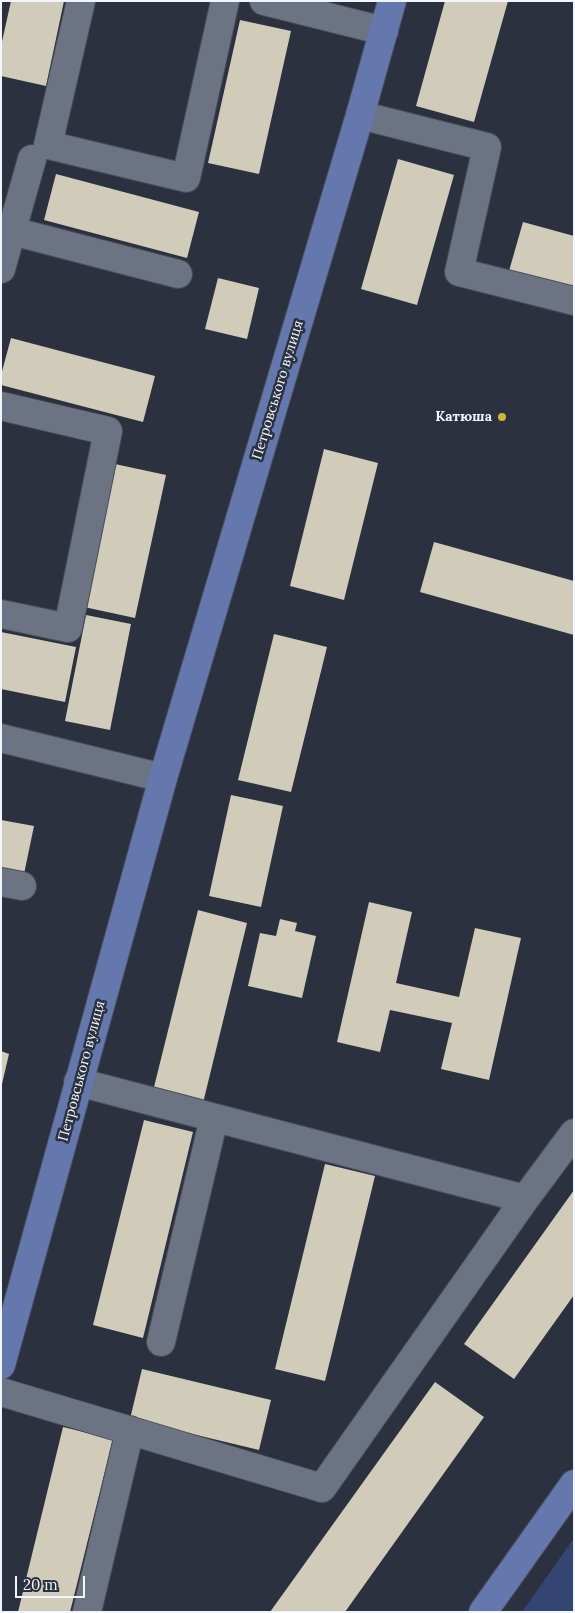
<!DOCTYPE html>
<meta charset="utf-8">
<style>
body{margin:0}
#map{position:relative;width:575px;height:1613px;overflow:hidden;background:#2b313e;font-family:Lora,serif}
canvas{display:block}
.frame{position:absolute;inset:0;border:2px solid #f1f5fe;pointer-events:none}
.scale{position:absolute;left:15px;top:1576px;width:70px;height:22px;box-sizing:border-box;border:2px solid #f1f5fe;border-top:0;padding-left:6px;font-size:15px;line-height:18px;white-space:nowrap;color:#f1f5fe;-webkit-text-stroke:4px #2b313e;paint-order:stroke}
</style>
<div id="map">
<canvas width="575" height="1613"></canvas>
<div class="frame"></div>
<div class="scale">20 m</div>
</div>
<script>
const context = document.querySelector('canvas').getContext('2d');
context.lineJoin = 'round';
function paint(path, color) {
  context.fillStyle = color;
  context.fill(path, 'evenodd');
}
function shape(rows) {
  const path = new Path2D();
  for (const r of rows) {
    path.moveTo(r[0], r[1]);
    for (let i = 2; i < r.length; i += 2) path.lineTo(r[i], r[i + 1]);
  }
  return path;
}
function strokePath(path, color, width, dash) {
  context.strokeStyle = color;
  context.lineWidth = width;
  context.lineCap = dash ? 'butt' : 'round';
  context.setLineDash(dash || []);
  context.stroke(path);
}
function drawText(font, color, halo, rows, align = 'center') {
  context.font = font + ' Lora,serif';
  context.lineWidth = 5;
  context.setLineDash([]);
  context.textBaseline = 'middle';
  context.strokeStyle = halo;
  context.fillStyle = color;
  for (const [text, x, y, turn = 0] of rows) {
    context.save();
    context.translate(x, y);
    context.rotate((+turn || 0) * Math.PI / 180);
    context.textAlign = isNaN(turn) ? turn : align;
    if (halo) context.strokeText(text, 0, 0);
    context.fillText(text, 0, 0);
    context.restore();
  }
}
paint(shape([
 [574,1538,574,1612,522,1612]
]), '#354573');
paint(shape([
 [11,1,64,1,46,86,1,76,1,46],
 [445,1,508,1,474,122,416,106],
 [240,20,291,31,259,174,208,163],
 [398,159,454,175,417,305,361,289],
 [56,174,199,212,187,258,44,220],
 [523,222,574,236,574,290,509,271],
 [218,278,259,288,247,339,205,329],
 [11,338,155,376,143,422,1,385,1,375],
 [324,449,378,463,344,600,290,586],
 [115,464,166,475,135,618,84,607],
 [434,542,574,581,574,635,420,592],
 [86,615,131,624,110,730,65,721],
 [1,632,76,647,65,702,1,689],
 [274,634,327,647,291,792,238,780],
 [231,795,283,806,261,907,209,896],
 [1,820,34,826,24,874,1,869],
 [369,902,412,912,396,983,459,997,475,928,521,938,489,1080,441,1069,452,1023,390,1010,380,1052,337,1042],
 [198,910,247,923,203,1103,153,1091],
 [280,919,297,923,295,931,316,936,302,998,248,986,260,933,276,936],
 [1,1051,9,1054,2,1084,1,1084],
 [144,1120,193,1132,143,1338,93,1325],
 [325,1164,375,1176,325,1381,275,1369],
 [574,1190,574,1295,514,1379,464,1344],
 [142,1369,271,1400,259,1450,130,1419],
 [435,1382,484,1417,345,1612,270,1612],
 [63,1427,113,1439,70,1612,18,1612]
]), '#d0ccb9');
const minor = shape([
 [81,1,48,145,186,178,225,1],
 [264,1,384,31],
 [360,115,487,147,459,272,574,301],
 [12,231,178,274],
 [1,269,32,159],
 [1,406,108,431,68,628,1,614],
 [1,738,163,778],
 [1,882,22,886],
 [525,1199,574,1133],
 [161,1342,214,1118],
 [1,1392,322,1488,525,1199,78,1082],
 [87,1612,130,1430]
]);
const major = shape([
 [1,1365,163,778,360,115,392,1],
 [483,1612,574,1484]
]);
strokePath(minor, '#484d59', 30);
strokePath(major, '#484d59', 30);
strokePath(minor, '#6c7383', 28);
strokePath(major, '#6478ae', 28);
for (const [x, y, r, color] of [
 [502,417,5,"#d2b635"]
]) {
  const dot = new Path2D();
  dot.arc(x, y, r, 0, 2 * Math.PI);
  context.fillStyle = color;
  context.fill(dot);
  strokePath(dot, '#2b313e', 2);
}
drawText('14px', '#f1f5fe', '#2b313e', [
 ["Петровського вулиця",278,390,-73],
 ["Петровського вулиця",82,1071,-75]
]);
drawText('bold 14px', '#f1f5fe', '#2b313e', [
 ["Катюша",492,417]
], 'right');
</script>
